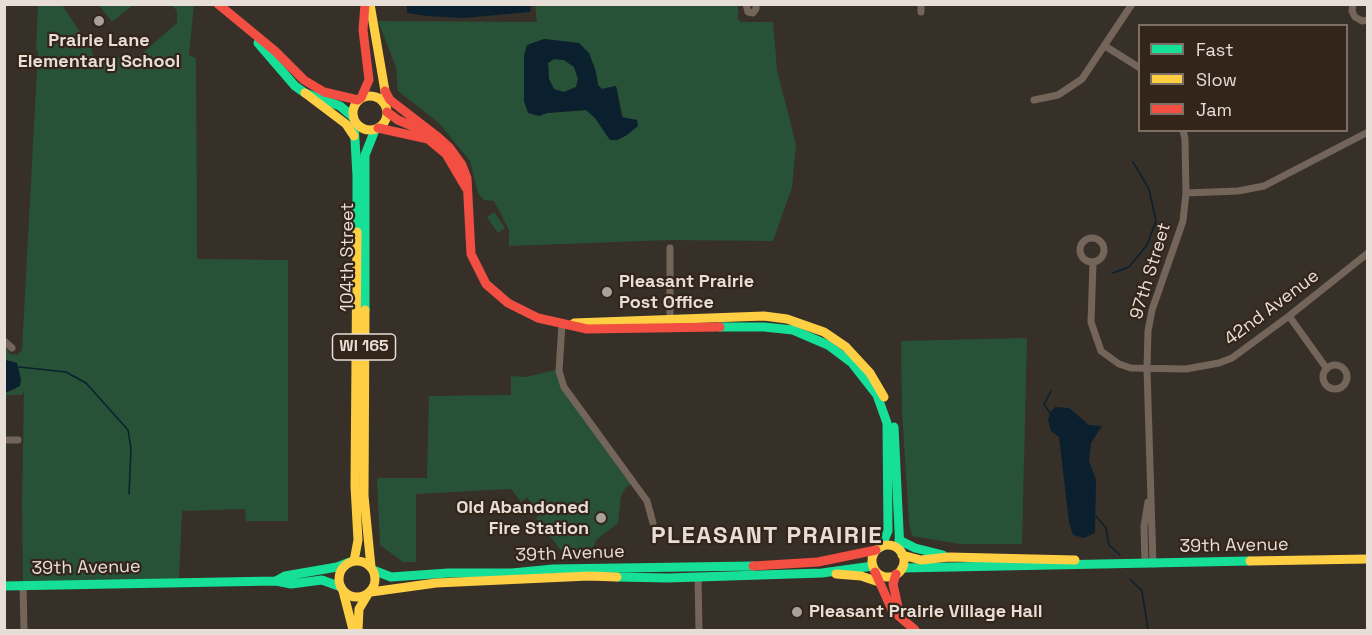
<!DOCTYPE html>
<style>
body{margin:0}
#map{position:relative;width:1372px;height:635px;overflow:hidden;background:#373029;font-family:"Space Grotesk",sans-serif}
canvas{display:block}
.frame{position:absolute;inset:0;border:6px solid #e7ded7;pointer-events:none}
.legend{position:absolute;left:1138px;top:24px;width:210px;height:108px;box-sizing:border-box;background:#33251a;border:2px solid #7b6f66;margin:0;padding:8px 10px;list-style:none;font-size:18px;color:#e7ded7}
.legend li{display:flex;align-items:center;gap:12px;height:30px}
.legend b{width:30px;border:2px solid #7b6f66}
</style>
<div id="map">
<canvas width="1372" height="635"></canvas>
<div class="frame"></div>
<ul class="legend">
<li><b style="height:8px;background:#16e098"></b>Fast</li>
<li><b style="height:8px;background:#ffcf43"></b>Slow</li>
<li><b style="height:8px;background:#f24e42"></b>Jam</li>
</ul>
</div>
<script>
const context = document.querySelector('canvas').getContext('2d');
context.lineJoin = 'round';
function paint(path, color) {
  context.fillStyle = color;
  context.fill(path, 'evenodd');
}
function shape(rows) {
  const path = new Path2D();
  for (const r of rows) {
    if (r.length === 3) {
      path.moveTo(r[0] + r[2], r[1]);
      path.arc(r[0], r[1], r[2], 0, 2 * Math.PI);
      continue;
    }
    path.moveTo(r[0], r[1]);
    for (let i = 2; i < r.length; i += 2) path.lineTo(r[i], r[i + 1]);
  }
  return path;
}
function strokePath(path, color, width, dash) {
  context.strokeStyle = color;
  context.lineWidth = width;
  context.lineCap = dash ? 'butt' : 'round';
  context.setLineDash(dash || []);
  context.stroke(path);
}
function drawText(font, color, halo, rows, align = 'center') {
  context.font = font + ' "Space Grotesk",sans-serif';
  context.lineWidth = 4.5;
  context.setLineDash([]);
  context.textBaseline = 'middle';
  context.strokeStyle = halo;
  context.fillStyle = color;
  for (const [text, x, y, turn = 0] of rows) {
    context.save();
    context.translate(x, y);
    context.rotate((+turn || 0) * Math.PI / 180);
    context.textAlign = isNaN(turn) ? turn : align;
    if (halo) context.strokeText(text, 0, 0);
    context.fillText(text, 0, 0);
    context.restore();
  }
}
paint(shape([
 [535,4,738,4,738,19,741,22,773,22,777,70,796,145,792,187,773,241,670,240,509,246,509,230,494,201,484,200,478,193,470,161,439,123,398,91,396,67,378,21,537,22],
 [544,39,579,43,594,65,598,85,602,89,616,86,623,117,632,130,627,135,617,140,610,140,595,118,586,110,547,113,539,116],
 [38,5,62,5,84,38,92,39,92,46,65,50,91,47,93,55,100,61,101,59,108,61,121,57,129,64,134,60,133,55,137,58,177,23,177,11,172,5,194,5,189,55,196,58,197,259,288,260,288,521,246,521,245,509,182,511,179,578,23,585,22,503,24,391,22,395,5,395,5,393,16,389,13,361,5,360,4,344,10,354,17,355,22,350,38,51,36,50],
 [99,5,133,5,112,22],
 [554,59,564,60,574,67,578,79,576,87,564,92,554,90,549,79,548,63],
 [494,212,505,228,498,233,487,217],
 [1027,338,1022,544,960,544,912,536,909,524,902,411,901,341],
 [559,369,561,379,633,483,626,487,621,496,618,523,596,540,590,555,569,556,559,548,536,518,539,515,527,497,521,502,511,489,416,494,416,562,403,562,380,545,377,478,427,478,429,396,511,395,511,376,526,377]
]), '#275238');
paint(shape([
 [477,5,531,6,530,12,463,18,427,16,407,13,407,5,445,6],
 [544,39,579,43,589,53,596,72,598,85,602,89,616,86,622,117,637,120,638,126,627,135,617,140,610,140,595,118,586,110,547,113,539,116,528,113,524,101,524,55,527,45],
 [554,59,564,60,574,67,578,79,576,87,564,92,554,89,549,79,548,63],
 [5,360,17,363,21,379,20,386,5,393],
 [1055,407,1069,408,1089,425,1102,426,1091,443,1089,461,1096,480,1095,533,1084,538,1073,535,1069,522,1059,437,1051,431,1048,420,1050,413]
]), '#0a202e');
strokePath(shape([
 [1113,273,1129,267,1147,245,1156,221,1149,189,1133,162],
 [4,334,6,334],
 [19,367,66,372,86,383,128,430,131,449,129,494],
 [1050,413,1044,404,1051,391],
 [1096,516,1106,528,1109,545,1120,555],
 [1130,579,1142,591,1148,630]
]), '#0a202e', 1.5);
strokePath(shape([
 [746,4,748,12,753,13,756,9,756,4],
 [921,4,921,12],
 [1353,4,1352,11,1355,17,1362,21,1368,20],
 [1105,46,1140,68],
 [1034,100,1058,95,1082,79,1132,4],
 [1186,193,1238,191,1264,186,1368,132],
 [1092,250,12],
 [670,248,670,329],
 [1093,263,1091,322,1101,351,1119,364,1131,368,1186,369,1219,363,1232,358,1289,316,1368,253],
 [1289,316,1327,369],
 [562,324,559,371,564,387,647,501,653,523],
 [4,341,12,348],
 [1335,377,12],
 [4,440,18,440],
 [1145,564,1144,526,1148,502],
 [1153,564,1147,369,1148,331,1152,310,1183,221,1186,193,1185,139,1183,130],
 [698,577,699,630],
 [23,585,24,630]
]), '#74655a', 7);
strokePath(shape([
 [258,43,295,86,305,93,340,106,353,117],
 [354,122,357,176,357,232],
 [365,310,365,155,375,130],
 [720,327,764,327,793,330,828,345,852,363,877,395,887,423,888,531,881,547],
 [894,427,900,551],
 [899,540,915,548,943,555],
 [902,568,1250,561],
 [373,570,391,577,448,573,512,573,553,569,753,566],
 [617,577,668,578,822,573,873,566],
 [276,581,285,576,337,567,350,562],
 [4,586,276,581,291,584,322,580,341,587]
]), '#16e098', 9);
strokePath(shape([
 [370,4,385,91,386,108],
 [305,93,346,124,354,136],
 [370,113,17],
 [365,310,364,496,371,567],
 [574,323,764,316,787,319,824,332,846,347,870,373,884,397],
 [888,561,16],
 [902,555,921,560,949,557,1075,560],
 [357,579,18],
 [354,561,358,540,355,486,357,232],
 [1250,561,1368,559],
 [836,574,861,576,879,582],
 [343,591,353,630],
 [371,592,436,583,589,576,617,577],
 [358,630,359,609,368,594]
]), '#ffcf43', 9);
strokePath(shape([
 [218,4,275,51,304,80,324,92,358,100],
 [385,91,390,100,438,137],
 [361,98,369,80,363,30,365,4],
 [387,112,398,120,438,137,449,147,462,165,467,178,471,254,486,284,508,303,538,318,587,329,720,327],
 [378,128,428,139,446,154,466,188],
 [753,566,818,562,876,550],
 [875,572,892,610,915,630],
 [896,574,893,584,898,607,896,613]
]), '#f24e42', 9);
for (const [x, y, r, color] of [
 [99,21,6,"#a9a19a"],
 [607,292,6,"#a9a19a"],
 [601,518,6,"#a9a19a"],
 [797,612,6,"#a9a19a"]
]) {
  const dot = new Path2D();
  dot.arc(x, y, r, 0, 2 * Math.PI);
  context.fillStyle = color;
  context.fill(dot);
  strokePath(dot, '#33251a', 2);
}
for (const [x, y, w] of [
 [364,347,63]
]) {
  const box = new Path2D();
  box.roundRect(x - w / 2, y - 13, w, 26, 4.5);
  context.fillStyle = '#33251a';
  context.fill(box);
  strokePath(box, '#e7ded7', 1.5);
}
drawText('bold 16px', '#e7ded7', null, [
 ["WI 165",364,347]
]);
drawText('bold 18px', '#e7ded7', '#33251a', [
 ["Prairie Lane",99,41,"center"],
 ["Elementary School",99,62,"center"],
 ["Pleasant Prairie",619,282],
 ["Post Office",619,303],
 ["Old Abandoned",589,508,"right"],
 ["Fire Station",589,529,"right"],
 ["Pleasant Prairie Village Hall",809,612]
], 'left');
drawText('18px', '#e7ded7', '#33251a', [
 ["104th Street",348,257,-90],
 ["97th Street",1151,271,-73],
 ["42nd Avenue",1272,308,-37],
 ["39th Avenue",1234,546,-1],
 ["39th Avenue",570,554,-2],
 ["39th Avenue",86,568,-1]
]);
context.letterSpacing = '1.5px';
drawText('bold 24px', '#e7ded7', '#33251a', [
 ["PLEASANT PRAIRIE",767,536]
]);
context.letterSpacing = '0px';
</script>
